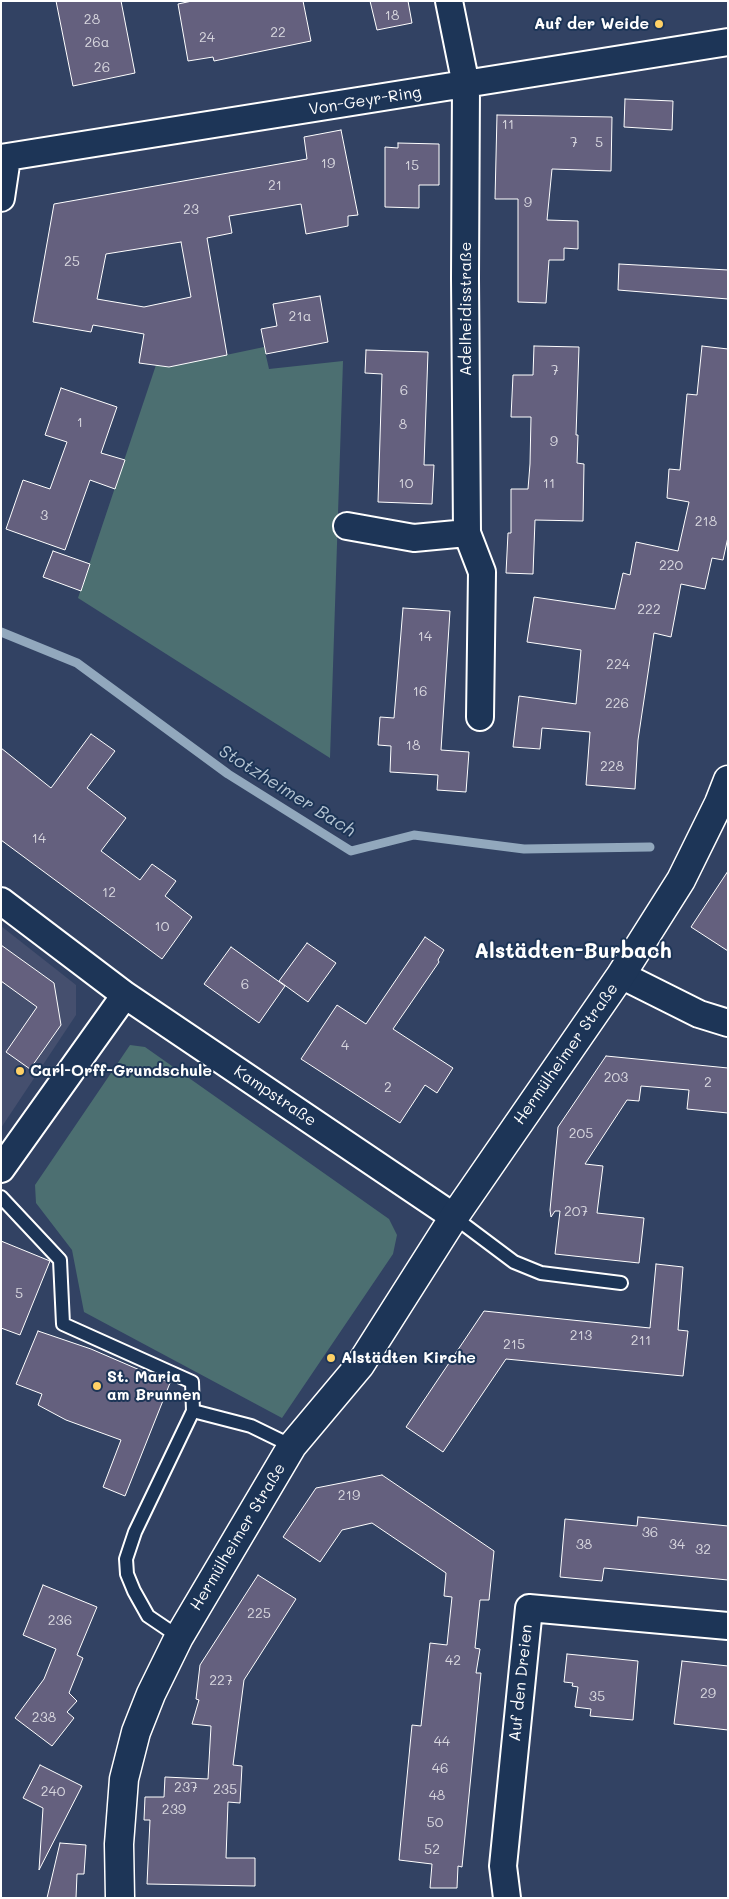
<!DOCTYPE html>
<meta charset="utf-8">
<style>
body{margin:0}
#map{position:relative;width:729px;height:1899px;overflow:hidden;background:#324263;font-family:Mali,sans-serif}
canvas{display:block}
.frame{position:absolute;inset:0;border:2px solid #fff;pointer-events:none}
</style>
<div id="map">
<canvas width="729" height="1899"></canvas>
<div class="frame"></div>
</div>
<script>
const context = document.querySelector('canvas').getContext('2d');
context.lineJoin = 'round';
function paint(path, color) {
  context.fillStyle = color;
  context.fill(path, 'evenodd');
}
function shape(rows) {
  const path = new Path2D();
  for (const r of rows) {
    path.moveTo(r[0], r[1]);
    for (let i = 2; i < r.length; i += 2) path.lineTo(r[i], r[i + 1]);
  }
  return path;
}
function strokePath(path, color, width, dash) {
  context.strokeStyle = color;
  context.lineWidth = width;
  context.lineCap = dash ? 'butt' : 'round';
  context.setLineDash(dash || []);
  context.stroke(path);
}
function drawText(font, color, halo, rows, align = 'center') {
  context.font = font + ' Mali,sans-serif';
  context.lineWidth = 4;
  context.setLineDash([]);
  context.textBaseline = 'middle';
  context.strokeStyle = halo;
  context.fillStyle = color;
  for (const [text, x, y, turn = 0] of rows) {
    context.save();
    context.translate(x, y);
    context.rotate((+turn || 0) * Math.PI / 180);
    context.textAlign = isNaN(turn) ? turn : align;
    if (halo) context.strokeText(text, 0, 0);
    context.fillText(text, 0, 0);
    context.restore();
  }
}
paint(shape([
 [1,926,76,985,76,1015,1,1128]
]), '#454f6e');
paint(shape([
 [264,347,269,369,343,361,330,758,78,598,156,365,169,367],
 [130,1045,145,1047,389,1219,397,1235,393,1254,282,1418,84,1312,72,1250,36,1203,35,1185]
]), '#4c6f71');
strokePath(shape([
 [1,632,77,663,228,774,351,851,414,835,524,849,650,847]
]), '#92a8bd', 9);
const building = shape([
 [56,1,121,1,135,73,73,86,56,1],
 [192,1,303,1,311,41,214,61,213,57,188,61,178,4,192,1],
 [370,1,408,1,412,23,377,30,370,1],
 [625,99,673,101,672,130,624,127,625,99],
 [497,115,612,117,611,171,552,169,547,220,578,221,578,249,564,248,564,260,549,260,546,303,518,302,518,199,495,199,497,115],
 [341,130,358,215,348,216,348,226,306,234,301,204,229,216,232,233,207,238,227,355,169,367,139,363,144,334,93,325,91,332,33,322,54,204,307,159,304,137,341,130],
 [181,242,191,297,144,307,97,299,106,254,181,242],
 [398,143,439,144,439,185,419,185,419,208,385,207,385,147,398,148,398,143],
 [619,264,728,270,728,299,618,290,619,264],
 [320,296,328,342,266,354,261,329,277,326,273,304,320,296],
 [534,346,579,347,576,435,578,435,577,463,584,464,583,521,535,520,533,574,506,573,508,533,511,533,511,489,528,489,530,464,531,417,511,417,513,375,533,375,534,346],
 [702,346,728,349,728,537,723,560,712,558,705,589,681,584,671,637,654,633,638,740,635,789,586,785,590,732,542,728,540,749,513,747,519,696,576,704,581,650,527,642,534,597,615,609,623,573,630,575,636,542,678,551,689,502,667,498,669,469,680,470,687,394,697,395,702,346],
 [366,350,428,352,424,465,434,465,432,504,378,502,382,374,365,373,366,350],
 [61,388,117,407,101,453,125,460,115,489,90,480,65,550,6,529,23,480,50,489,67,442,45,435,61,388],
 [53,551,90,564,81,591,43,577,53,551],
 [403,608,450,611,441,750,469,752,466,792,437,790,438,775,390,772,391,746,378,745,380,717,394,718,403,608],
 [91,734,115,751,87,788,126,818,101,851,140,880,152,864,176,881,165,896,192,917,162,959,1,840,1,748,51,788,91,734],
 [728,871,728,951,691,927,728,871],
 [425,937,444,950,438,960,439,962,393,1029,453,1068,437,1093,425,1085,400,1123,301,1059,337,1005,366,1024,425,937],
 [307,943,336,963,308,1002,279,981,307,943],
 [1,945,54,983,61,1025,30,1069,6,1052,37,1007,1,981,1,945],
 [231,947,285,986,259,1023,204,984,231,947],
 [606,1056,728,1068,728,1113,687,1109,689,1090,641,1086,639,1101,627,1100,585,1164,603,1166,597,1213,644,1218,639,1263,555,1254,560,1211,555,1211,551,1217,550,1210,558,1127,606,1056],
 [1,1241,50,1261,20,1335,1,1328,1,1241],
 [656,1264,683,1267,678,1330,688,1331,683,1376,506,1359,443,1452,406,1427,484,1311,650,1328,656,1264],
 [38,1331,91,1349,170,1383,125,1496,103,1487,121,1440,66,1420,38,1405,42,1394,16,1384,38,1331],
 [382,1475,494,1551,489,1600,480,1600,475,1648,480,1649,476,1673,481,1673,462,1867,458,1866,457,1888,430,1888,432,1864,399,1860,412,1725,421,1726,430,1643,447,1645,452,1597,444,1596,446,1573,372,1523,342,1530,320,1562,283,1537,316,1488,382,1475],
 [638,1517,728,1526,728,1580,604,1568,602,1581,560,1577,565,1519,637,1526,638,1517],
 [258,1575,296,1599,244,1680,233,1765,242,1766,240,1803,228,1802,226,1858,255,1858,255,1886,147,1884,150,1820,144,1820,145,1797,164,1797,165,1777,208,1779,211,1726,192,1724,199,1700,196,1699,200,1665,258,1575],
 [43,1585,97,1607,77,1655,83,1658,69,1693,77,1701,67,1712,74,1718,52,1746,15,1718,44,1679,56,1649,23,1635,43,1585],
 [567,1654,638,1661,633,1720,590,1716,591,1709,575,1707,578,1687,572,1686,573,1683,564,1682,567,1654],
 [682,1661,728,1666,728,1730,674,1724,682,1661],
 [40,1765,82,1786,39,1870,43,1808,23,1798,40,1765],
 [60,1843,86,1845,84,1874,77,1874,76,1898,47,1898,60,1843]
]);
paint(building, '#64607e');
strokePath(building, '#fff', 1);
const service = shape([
 [1,1197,60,1260,63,1324,192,1382,193,1411,135,1532,126,1559,127,1574,134,1591,148,1616,179,1637],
 [454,1217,514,1262,541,1273,621,1283],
 [193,1411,251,1426,292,1446]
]);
const minor = shape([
 [449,1,466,85,465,278,467,533,482,572,480,717],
 [1,158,728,42],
 [1,198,7,158],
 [347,526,414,538,467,533],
 [1,901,125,995,454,1217],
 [621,975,699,1014,728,1023],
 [1,1169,125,995],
 [507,1898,503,1866,529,1608,728,1626]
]);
const tertiary = shape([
 [120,1898,119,1844,124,1779,136,1732,151,1694,179,1637,292,1446,360,1365,454,1217,621,975,681,880,719,803,728,780]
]);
strokePath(service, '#fff', 16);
strokePath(minor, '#fff', 30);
strokePath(tertiary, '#fff', 31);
strokePath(service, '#1d3557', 12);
strokePath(minor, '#1d3557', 26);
strokePath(tertiary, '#1d3557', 28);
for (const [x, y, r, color] of [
 [659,24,5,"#ffd166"],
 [20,1071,5,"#ffd166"],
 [331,1358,5,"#ffd166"],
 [97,1386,5,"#ffd166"]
]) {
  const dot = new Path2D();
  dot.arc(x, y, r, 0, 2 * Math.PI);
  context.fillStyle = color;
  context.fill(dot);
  strokePath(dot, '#1d3557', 2);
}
drawText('14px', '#d8d7df', null, [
 ["18",392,16],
 ["28",92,20],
 ["22",278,33],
 ["24",207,38],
 ["26a",97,43],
 ["26",102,68],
 ["11",508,125],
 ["7",574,143],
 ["5",599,143],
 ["19",328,164],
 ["15",412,166],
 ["21",275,186],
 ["9",528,203],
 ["23",191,210],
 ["25",72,262],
 ["21a",300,317],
 ["7",555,371],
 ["6",404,391],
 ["1",80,423],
 ["8",403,425],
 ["9",554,442],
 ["10",406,484],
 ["11",549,484],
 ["3",44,516],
 ["218",706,522],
 ["220",671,566],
 ["222",649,610],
 ["14",425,637],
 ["224",618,665],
 ["16",420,692],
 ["226",617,704],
 ["18",413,746],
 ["228",612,767],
 ["14",39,839],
 ["12",109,893],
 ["10",162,927],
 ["6",245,985],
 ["4",345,1046],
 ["203",616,1078],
 ["2",708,1083],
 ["2",388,1088],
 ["205",581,1134],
 ["207",576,1212],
 ["5",19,1294],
 ["213",581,1336],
 ["211",641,1341],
 ["215",514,1345],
 ["219",349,1496],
 ["36",650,1533],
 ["38",584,1545],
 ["34",677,1545],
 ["32",703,1550],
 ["225",259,1614],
 ["236",60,1621],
 ["42",453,1661],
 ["227",221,1681],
 ["29",708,1694],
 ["35",597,1697],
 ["238",44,1718],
 ["44",442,1742],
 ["46",440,1769],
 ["237",186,1788],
 ["235",225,1790],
 ["240",53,1792],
 ["48",437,1796],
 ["239",174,1810],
 ["50",435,1823],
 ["52",432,1850]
]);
drawText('bold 16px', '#fff', '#1d3557', [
 ["Auf der Weide",649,24,"right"],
 ["Carl-Orff-Grundschule",30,1071],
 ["Alstädten Kirche",341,1358],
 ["St. Maria",107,1377],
 ["am Brunnen",107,1395]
], 'left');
drawText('16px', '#fff', '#1d3557', [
 ["Von-Geyr-Ring",365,101,-9],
 ["Adelheidisstraße",466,309,-90],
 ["Hermülheimer Straße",566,1054,-55],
 ["Kampstraße",275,1096,34],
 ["Hermülheimer Straße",238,1537,-59],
 ["Auf den Dreien",521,1683,-84]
]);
drawText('italic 18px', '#b6c5d3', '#1d3557', [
 ["Stotzheimer Bach",287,791,32]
]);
drawText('bold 21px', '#fff', '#1d3557', [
 ["Alstädten-Burbach",573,952]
]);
</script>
